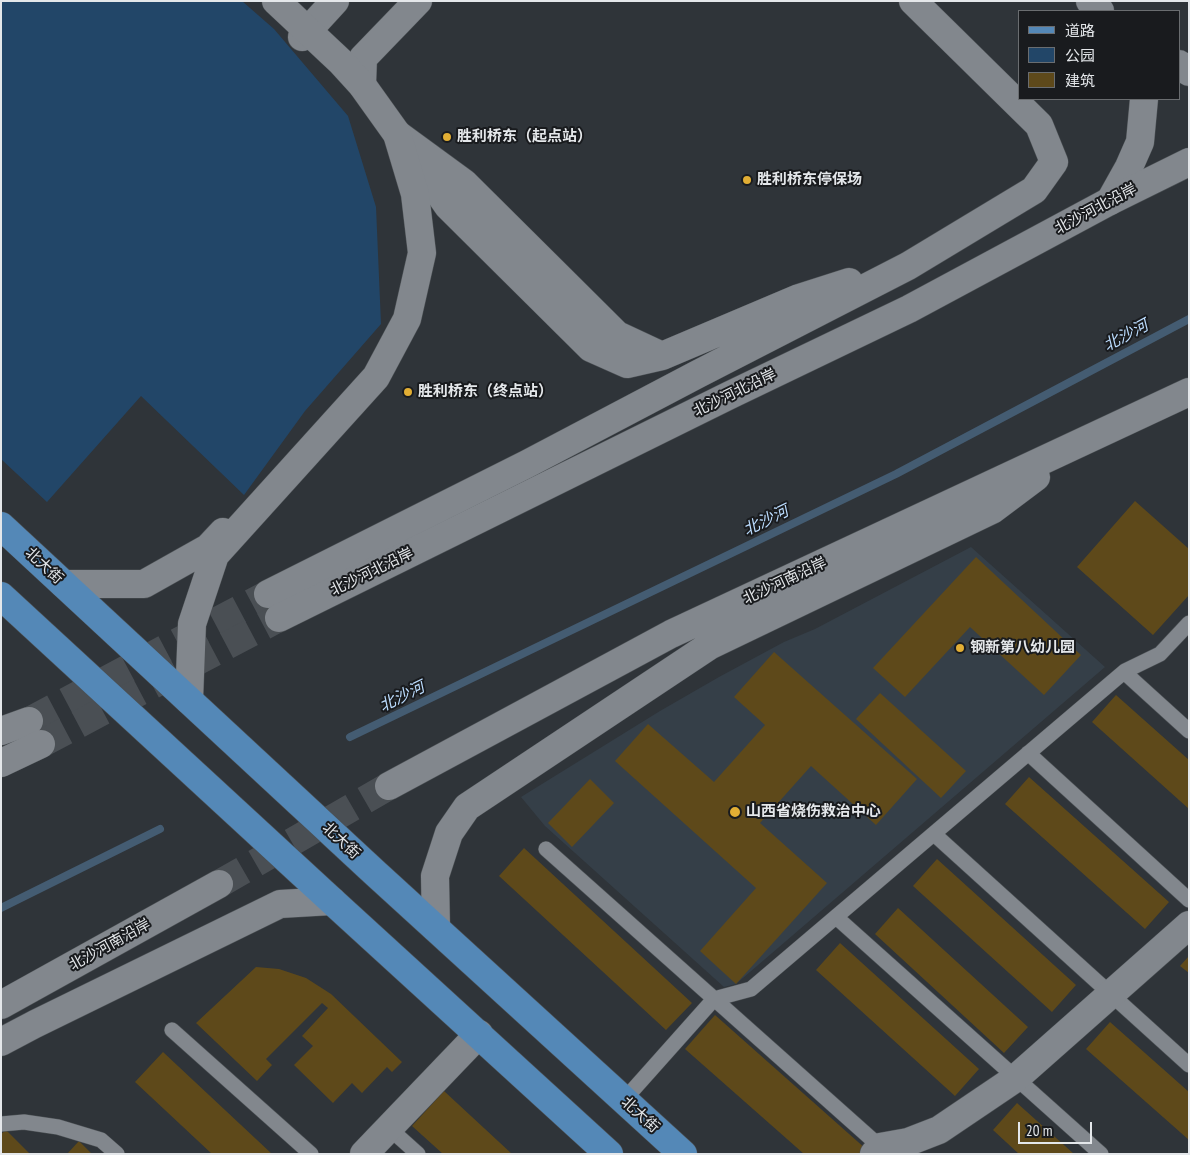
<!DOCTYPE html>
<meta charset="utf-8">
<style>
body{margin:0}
#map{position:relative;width:1190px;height:1155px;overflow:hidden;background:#2f3439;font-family:"PT Sans Narrow","Noto Sans SC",sans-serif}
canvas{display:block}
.frame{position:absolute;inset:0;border:2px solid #e4e7ea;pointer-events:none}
.legend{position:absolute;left:1018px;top:10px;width:162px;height:90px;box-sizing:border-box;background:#191b1e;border:1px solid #6a6d70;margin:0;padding:6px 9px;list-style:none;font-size:15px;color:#e4e7ea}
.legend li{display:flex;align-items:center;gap:10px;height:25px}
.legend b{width:25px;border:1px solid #6a6d70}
.scale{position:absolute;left:1018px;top:1122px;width:74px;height:22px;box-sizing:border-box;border:2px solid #e4e7ea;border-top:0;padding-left:6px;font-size:15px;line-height:18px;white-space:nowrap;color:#e4e7ea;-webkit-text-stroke:4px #191b1e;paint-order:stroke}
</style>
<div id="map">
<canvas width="1190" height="1155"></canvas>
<div class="frame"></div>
<ul class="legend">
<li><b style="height:6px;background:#5488b7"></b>道路</li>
<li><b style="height:14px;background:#224668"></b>公园</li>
<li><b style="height:14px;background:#5e491a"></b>建筑</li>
</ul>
<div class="scale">20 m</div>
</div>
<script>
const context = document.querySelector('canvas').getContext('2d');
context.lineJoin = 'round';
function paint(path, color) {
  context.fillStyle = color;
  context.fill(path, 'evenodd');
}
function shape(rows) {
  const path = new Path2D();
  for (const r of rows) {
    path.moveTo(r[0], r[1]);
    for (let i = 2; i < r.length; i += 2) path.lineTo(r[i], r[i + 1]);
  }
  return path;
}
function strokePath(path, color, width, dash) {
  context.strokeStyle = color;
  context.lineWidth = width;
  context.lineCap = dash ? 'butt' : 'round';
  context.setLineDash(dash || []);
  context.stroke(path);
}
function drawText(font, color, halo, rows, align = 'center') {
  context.font = font + ' "PT Sans Narrow","Noto Sans SC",sans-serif';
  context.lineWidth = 4;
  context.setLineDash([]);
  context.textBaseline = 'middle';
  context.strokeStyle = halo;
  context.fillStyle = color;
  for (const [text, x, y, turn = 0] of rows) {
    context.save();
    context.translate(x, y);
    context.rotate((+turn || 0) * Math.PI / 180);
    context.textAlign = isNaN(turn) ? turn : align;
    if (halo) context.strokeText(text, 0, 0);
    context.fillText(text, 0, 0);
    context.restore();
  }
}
paint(shape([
 [971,547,1105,667,736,984,724,987,545,826,521,797,660,711,719,677,784,642,815,629]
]), '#353f48');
paint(shape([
 [1,1,242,1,274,29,348,116,376,207,381,324,305,411,244,495,141,396,47,502,1,459]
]), '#224668');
strokePath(shape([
 [350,737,896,474,1189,319],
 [1,908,160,829]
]), '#445c72', 8);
paint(shape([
 [1135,501,1189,549,1189,595,1153,635,1077,567],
 [976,557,1081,655,1044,695,970,627,905,697,873,668],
 [774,652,917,779,876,825,811,766,760,823,827,883,736,984,700,951,756,888,615,761,648,724,714,782,765,725,734,697],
 [880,693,966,771,941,798,856,719],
 [1116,695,1189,760,1189,809,1092,722],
 [1029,777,1169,902,1145,929,1005,804],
 [590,779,614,803,572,847,548,823],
 [524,848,692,1003,666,1030,499,876],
 [937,859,1076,985,1052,1012,913,886],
 [898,908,1028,1027,1004,1053,875,934],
 [840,943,979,1069,955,1096,816,970],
 [1189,956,1189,973,1180,966],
 [256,967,279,969,306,978,331,994,402,1062,392,1072,387,1067,362,1093,352,1083,333,1103,294,1065,313,1046,302,1036,328,1008,322,1003,266,1059,272,1065,257,1081,196,1023],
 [715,1015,866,1149,862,1154,804,1154,685,1049],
 [1110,1022,1189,1092,1189,1140,1086,1049],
 [163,1052,272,1154,212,1154,135,1082],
 [444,1091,512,1154,443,1154,412,1126],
 [1017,1103,1074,1154,1019,1154,993,1130],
 [6,1130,30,1154,1,1154,1,1134],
 [79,1141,92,1154,67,1154]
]), '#5e491a');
strokePath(shape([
 [29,721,268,594]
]), '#4a4f54', 28, [28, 14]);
strokePath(shape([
 [41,744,279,618],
 [219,884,389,786]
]), '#4a4f54', 28, [28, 14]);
const service = shape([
 [1124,672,1189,731],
 [1028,753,1189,900],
 [934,834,1189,1065],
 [546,849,885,1151],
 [836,917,1101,1154],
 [172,1030,311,1154],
 [624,1100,714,999,751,989,1125,671,1160,654,1189,623],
 [1,1124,24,1122,58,1127,101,1140,117,1154],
 [389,1128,418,1154]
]);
const minor = shape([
 [1090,1,1100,11],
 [302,37,335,1],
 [1179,64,1189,72],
 [362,85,363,58,418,1],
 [397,134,464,183,617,335,662,356,799,298,849,282],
 [411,153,448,206,591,348,627,364,662,356],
 [1110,201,1129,167,1140,142,1144,99],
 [268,594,527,464,698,374,908,266,1034,190,1054,162,1039,125,913,1],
 [1,731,29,721],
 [364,1154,479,1034],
 [874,1154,880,1147,908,1142,939,1130,1016,1078,1189,925]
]);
const tertiary = shape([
 [64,584,144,584,208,548,223,532],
 [279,618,730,395,909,309,1110,201,1189,162],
 [189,700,192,624,215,555,376,377,407,319,422,253,415,194,397,134,362,85,341,62,276,1],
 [1,763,41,744],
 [389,786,671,634,1189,392],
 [436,928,435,876,449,833,467,807,709,646,992,510,1036,477],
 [1,1005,219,884],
 [1,1042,35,1024,280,904,332,901]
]);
const primary = shape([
 [1,526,374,872,683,1154],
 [1,596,332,901,609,1154]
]);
strokePath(service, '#4c5155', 16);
strokePath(minor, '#4c5155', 29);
strokePath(tertiary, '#4c5155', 29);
strokePath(primary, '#4c5155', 29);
strokePath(service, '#82878d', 15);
strokePath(minor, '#82878d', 28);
strokePath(tertiary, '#82878d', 28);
strokePath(primary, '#5488b7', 28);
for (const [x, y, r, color] of [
 [447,137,5,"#e2ae34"],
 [747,180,5,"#e2ae34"],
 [408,392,5,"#e2ae34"],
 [960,648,5,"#e2ae34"],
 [735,812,6,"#e2ae34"]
]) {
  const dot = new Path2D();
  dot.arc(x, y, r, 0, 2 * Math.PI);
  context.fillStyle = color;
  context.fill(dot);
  strokePath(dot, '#191b1e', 2);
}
drawText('bold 15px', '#e4e7ea', '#191b1e', [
 ["胜利桥东（起点站）",457,137],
 ["胜利桥东停保场",757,180],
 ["胜利桥东（终点站）",418,392],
 ["钢新第八幼儿园",970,648],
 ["山西省烧伤救治中心",746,812]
], 'left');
drawText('15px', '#e4e7ea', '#191b1e', [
 ["北沙河北沿岸",1096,209,-28],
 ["北沙河北沿岸",735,393,-26],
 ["北大街",44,566,43],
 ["北沙河北沿岸",372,572,-26],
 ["北沙河南沿岸",785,581,-25],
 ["北大街",341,841,43],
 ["北沙河南沿岸",110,945,-29],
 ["北大街",640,1115,42]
]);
drawText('italic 16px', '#bbdcfe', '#191b1e', [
 ["北沙河",1126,336,-28],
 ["北沙河",766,521,-26],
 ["北沙河",402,697,-26]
]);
</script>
